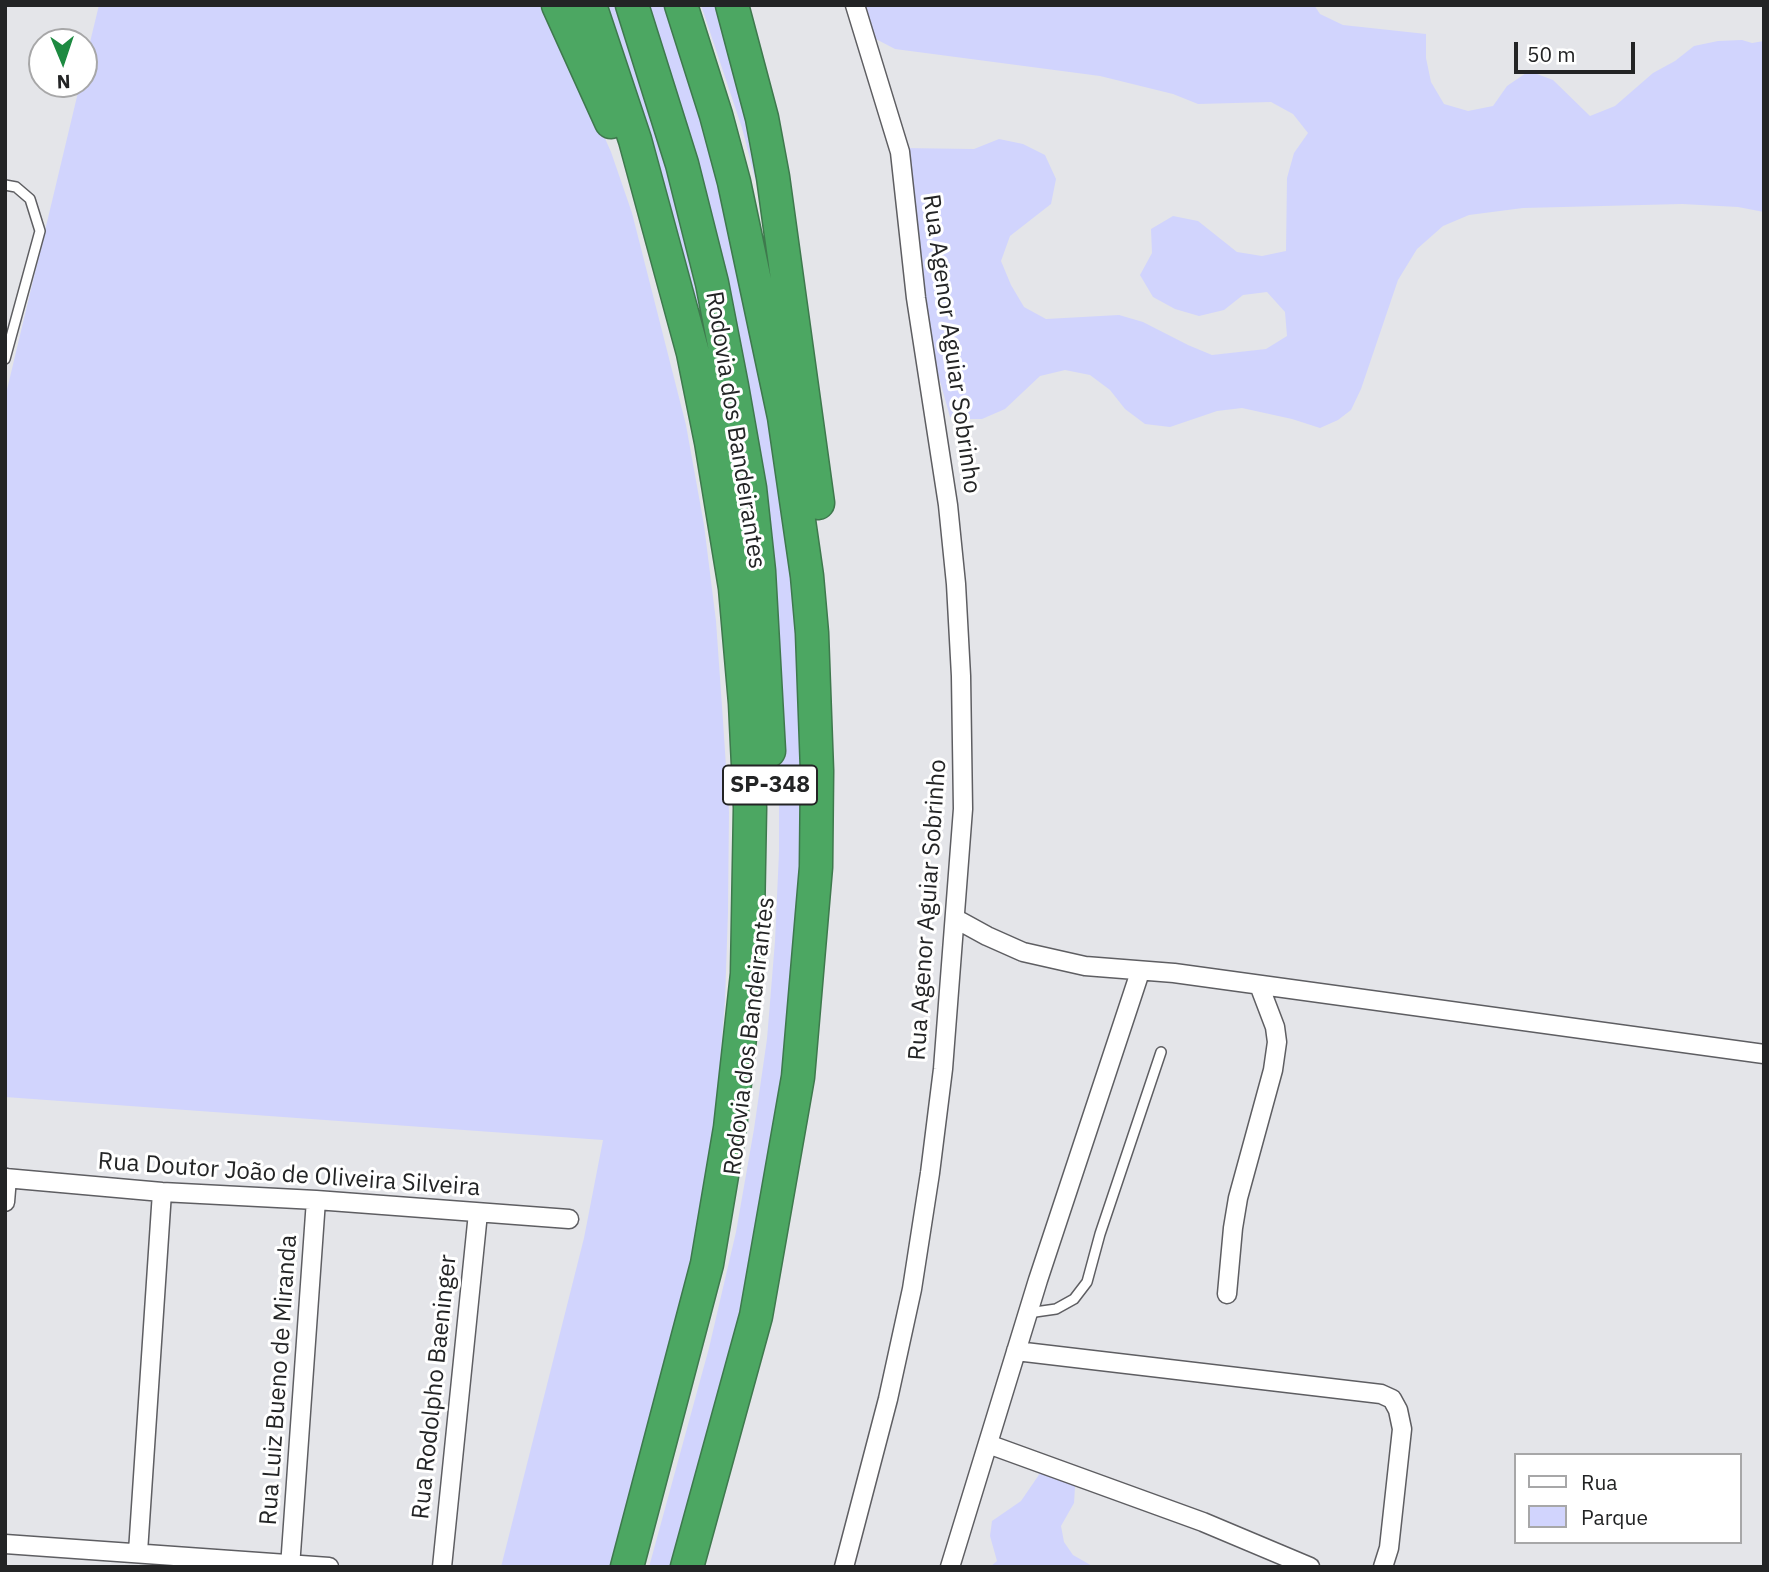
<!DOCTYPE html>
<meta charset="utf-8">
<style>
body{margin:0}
#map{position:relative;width:1769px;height:1572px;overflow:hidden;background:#e4e5e9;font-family:"IBM Plex Sans",sans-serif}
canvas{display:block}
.frame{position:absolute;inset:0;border:7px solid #232425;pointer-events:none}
.legend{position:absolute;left:1514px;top:1453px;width:228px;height:91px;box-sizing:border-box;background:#fff;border:2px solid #a7a7a8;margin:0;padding:9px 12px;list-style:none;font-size:21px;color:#232425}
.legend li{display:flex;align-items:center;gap:14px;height:35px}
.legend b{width:35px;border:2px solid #a7a7a8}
.north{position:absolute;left:28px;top:28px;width:70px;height:70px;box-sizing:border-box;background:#fff;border:2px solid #a7a7a8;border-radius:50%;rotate:178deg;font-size:19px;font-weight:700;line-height:28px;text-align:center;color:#232425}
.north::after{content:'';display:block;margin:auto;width:24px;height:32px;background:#1d8a41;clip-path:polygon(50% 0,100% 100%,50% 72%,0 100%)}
.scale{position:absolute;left:1514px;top:42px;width:121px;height:32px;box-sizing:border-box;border:4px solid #232425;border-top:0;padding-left:9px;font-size:21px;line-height:24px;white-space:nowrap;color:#232425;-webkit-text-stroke:5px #fff;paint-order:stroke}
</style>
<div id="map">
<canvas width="1769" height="1572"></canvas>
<div class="frame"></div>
<ul class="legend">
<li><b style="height:9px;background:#fff"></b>Rua</li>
<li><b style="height:19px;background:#d1d4fd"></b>Parque</li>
</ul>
<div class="north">N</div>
<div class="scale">50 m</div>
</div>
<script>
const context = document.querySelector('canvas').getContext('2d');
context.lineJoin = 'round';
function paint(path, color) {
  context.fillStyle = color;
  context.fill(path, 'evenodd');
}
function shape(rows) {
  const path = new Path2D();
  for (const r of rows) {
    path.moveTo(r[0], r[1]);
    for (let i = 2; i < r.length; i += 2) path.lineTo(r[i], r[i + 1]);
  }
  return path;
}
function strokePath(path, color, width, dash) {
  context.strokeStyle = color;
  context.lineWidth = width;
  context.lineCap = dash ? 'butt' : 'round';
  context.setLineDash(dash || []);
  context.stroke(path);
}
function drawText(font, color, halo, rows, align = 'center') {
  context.font = font + ' "IBM Plex Sans",sans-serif';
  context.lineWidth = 6;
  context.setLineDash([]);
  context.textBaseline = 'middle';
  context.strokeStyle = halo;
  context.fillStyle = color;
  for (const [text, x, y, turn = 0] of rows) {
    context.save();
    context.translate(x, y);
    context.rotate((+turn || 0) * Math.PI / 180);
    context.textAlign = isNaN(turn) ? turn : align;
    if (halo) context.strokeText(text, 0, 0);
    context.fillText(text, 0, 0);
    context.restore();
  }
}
paint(shape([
 [99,5,546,5,611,152,632,213,686,425,704,525,716,621,723,721,729,812,728,912,725,1001,718,1088,709,1173,696,1252,617,1567,501,1567,584,1238,603,1140,5,1097,5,398,80,84,84,84,84,67],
 [599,5,617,5,634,56,676,205,701,314,674,244],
 [642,5,672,5,687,47,790,494,809,852,764,1236,679,1567,649,1567,709,1348,736,1232,754,1129,767,1039,775,941,779,852,779,771,776,659],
 [701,5,717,5,749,116,773,267,759,194,742,128],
 [861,5,1314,5,1320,14,1343,25,1426,34,1426,58,1431,82,1444,104,1468,111,1493,106,1507,86,1529,71,1553,80,1590,116,1615,106,1653,73,1675,61,1694,46,1718,41,1742,40,1752,43,1764,41,1764,212,1738,207,1682,204,1523,208,1469,215,1443,226,1417,249,1398,280,1361,389,1351,410,1338,420,1320,428,1292,419,1242,408,1217,411,1170,427,1145,424,1125,409,1110,390,1090,375,1065,370,1040,376,1005,409,982,419,957,419,950,417,920,309,901,148,974,149,999,139,1023,144,1045,155,1056,179,1051,204,1010,236,1001,261,1011,285,1024,307,1046,319,1119,315,1143,322,1188,345,1212,355,1266,349,1287,336,1285,312,1267,292,1243,295,1224,310,1199,316,1175,309,1153,297,1140,275,1152,253,1151,229,1173,216,1198,221,1237,252,1262,256,1286,251,1287,178,1294,153,1308,133,1293,114,1271,102,1198,104,1173,94,1100,76,895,49,872,37],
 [1047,1463,1058,1468,1075,1487,1074,1503,1061,1526,1064,1542,1073,1555,1094,1567,990,1567,997,1561,990,1536,992,1521,1021,1501]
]), '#d1d4fd');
const service = shape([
 [5,185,16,187,30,199,40,231,5,359],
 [1028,1313,1056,1309,1074,1299,1087,1282,1100,1234,1161,1052]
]);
const minor = shape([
 [956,919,987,936,1023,952,1085,966,1174,973,1764,1054],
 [5,1178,162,1192,316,1200,569,1219],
 [5,1202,7,1178],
 [1227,1294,1233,1228,1238,1198,1273,1070,1277,1042,1275,1027,1259,985],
 [1016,1351,1381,1394,1392,1399,1398,1410,1402,1429,1389,1548,1383,1567],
 [988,1444,1203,1522,1310,1567],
 [5,1544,329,1567],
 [138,1552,162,1192],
 [290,1567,316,1200],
 [442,1567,478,1213],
 [844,1567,888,1399,912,1289,930,1173,943,1069,963,809,961,676,956,584,948,505,916,298,900,152,855,5],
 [950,1567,1038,1280,1140,972]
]);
const motorway = shape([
 [558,5,611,122],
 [590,5,635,140,693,353,711,442,735,588,745,703,750,808,747,974,730,1128,707,1264,627,1567],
 [632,5,682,164,712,283,732,386,750,488,759,571,769,751],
 [681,5,716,115,734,182,784,417,807,576,812,633,817,771,816,867,798,1077,756,1316,687,1567],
 [732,5,762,118,773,177,818,503]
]);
strokePath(service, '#5e5e62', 12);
strokePath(minor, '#5e5e62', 21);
strokePath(motorway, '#3e794d', 35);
strokePath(service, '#fff', 9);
strokePath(minor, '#fff', 18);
strokePath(motorway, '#4ca762', 32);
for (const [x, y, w] of [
 [770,785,94]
]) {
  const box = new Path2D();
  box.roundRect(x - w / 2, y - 19.5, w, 39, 5);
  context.fillStyle = '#fff';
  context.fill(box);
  strokePath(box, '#232425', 2);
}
drawText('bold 23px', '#232425', null, [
 ["SP-348",770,785]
]);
drawText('24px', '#232425', '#fff', [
 ["Rua Agenor Aguiar Sobrinho",951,344,82],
 ["Rodovia dos Bandeirantes",735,430,81],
 ["Rua Agenor Aguiar Sobrinho",928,910,-86],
 ["Rodovia dos Bandeirantes",750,1036,-83],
 ["Rua Doutor João de Oliveira Silveira",289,1175,4],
 ["Rua Luiz Bueno de Miranda",279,1380,-86],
 ["Rua Rodolpho Baeninger",435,1387,-84]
]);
</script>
